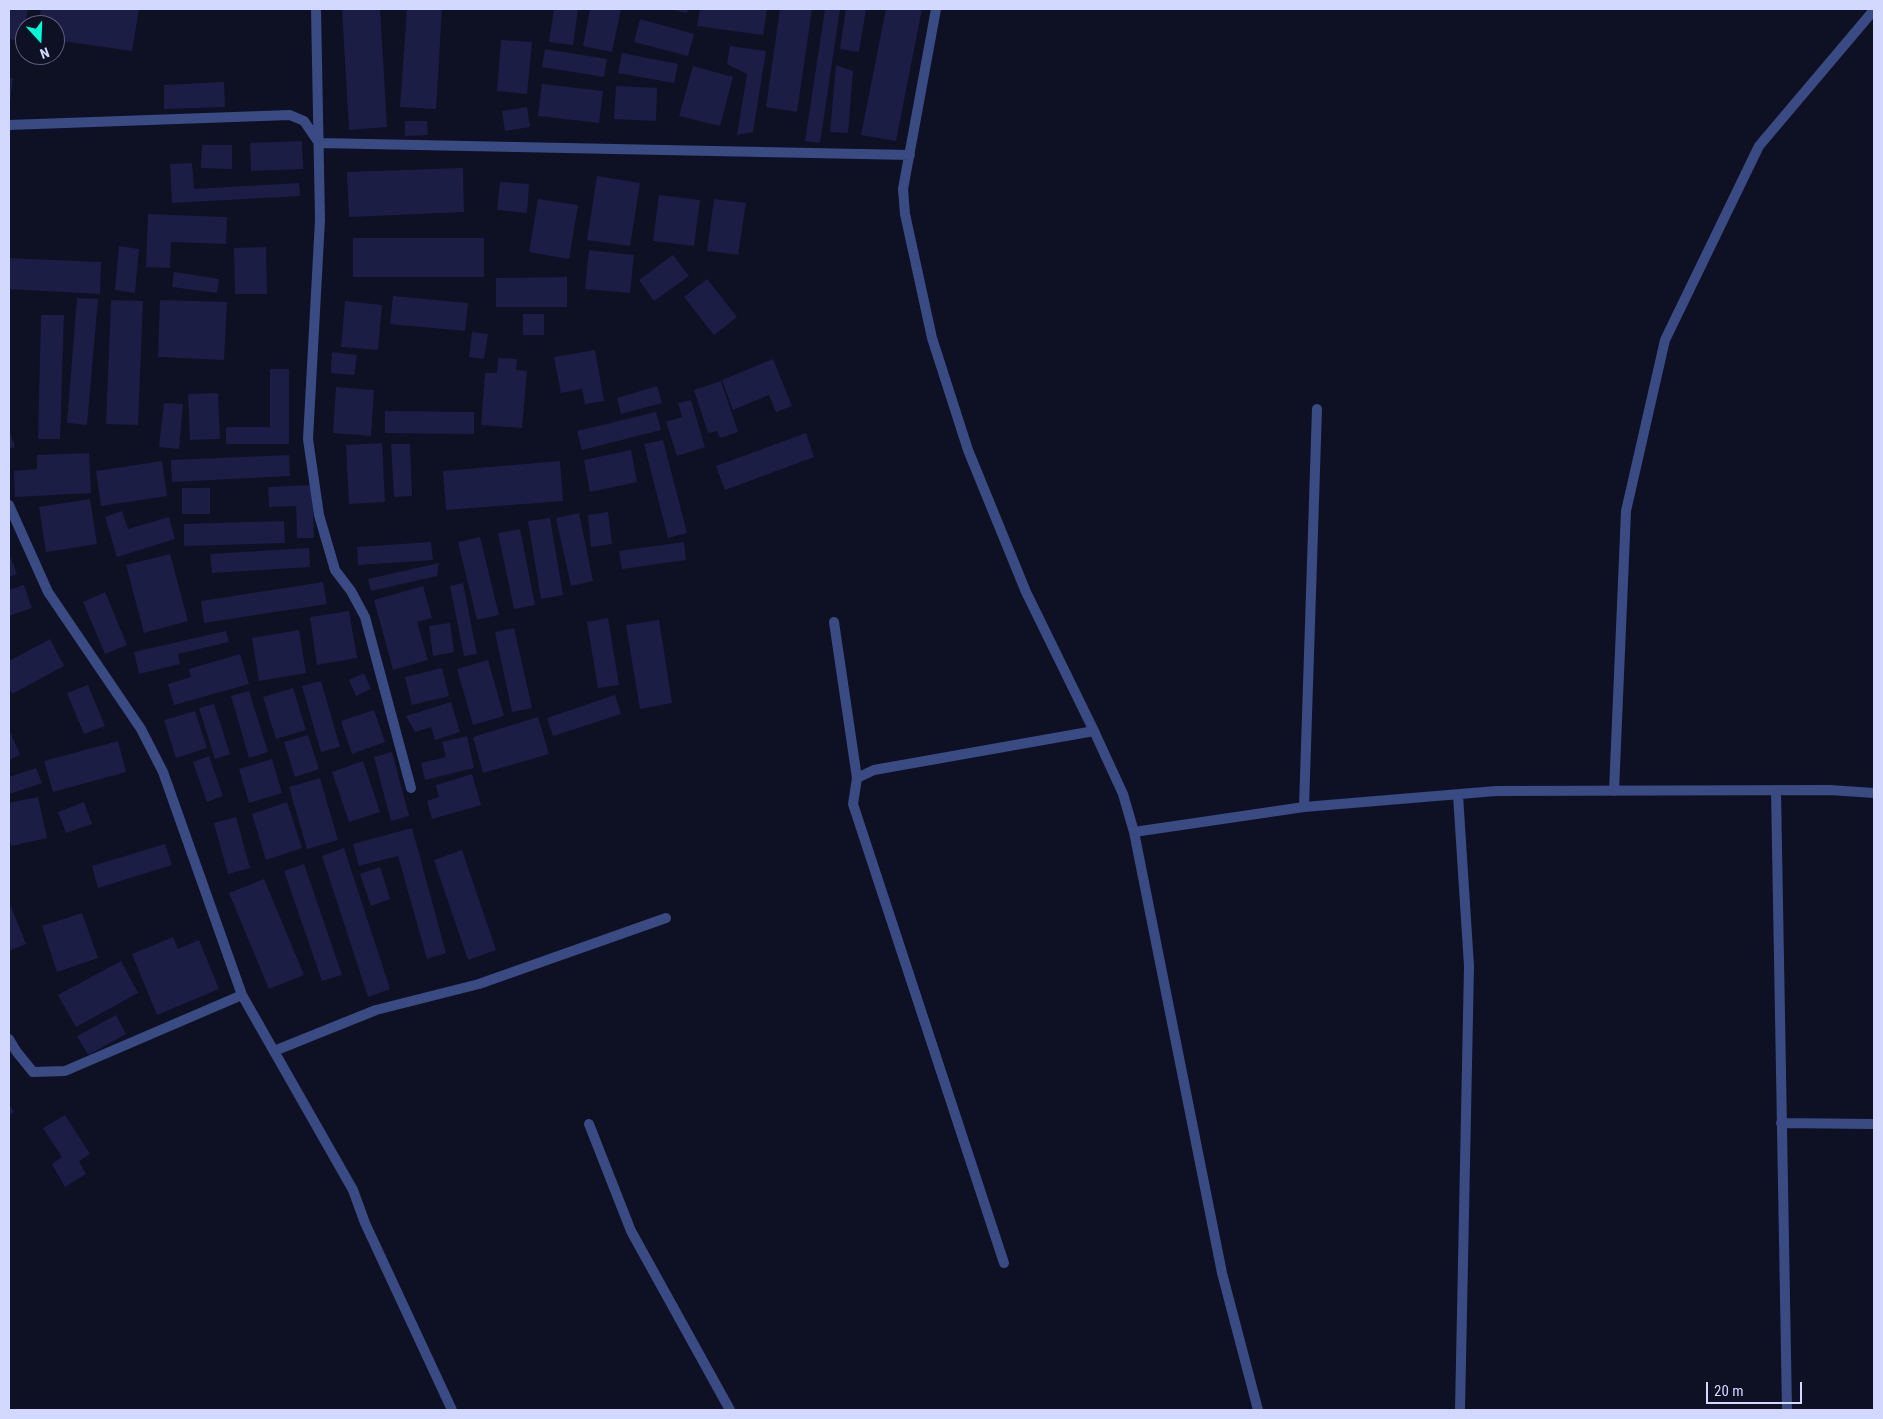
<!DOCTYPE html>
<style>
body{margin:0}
#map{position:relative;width:1883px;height:1419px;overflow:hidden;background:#0e1024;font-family:"Roboto Condensed",sans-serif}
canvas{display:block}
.frame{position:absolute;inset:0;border:10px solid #d2d8ff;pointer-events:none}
.north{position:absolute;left:15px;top:15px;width:50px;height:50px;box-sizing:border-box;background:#0e1024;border:1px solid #5c607c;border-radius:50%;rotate:160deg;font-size:14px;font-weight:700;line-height:20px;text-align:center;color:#d2d8ff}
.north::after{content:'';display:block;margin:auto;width:18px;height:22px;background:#02fad4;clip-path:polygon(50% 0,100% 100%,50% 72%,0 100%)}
.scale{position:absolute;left:1706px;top:1382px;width:96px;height:22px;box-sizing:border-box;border:2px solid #d2d8ff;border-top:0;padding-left:6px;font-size:15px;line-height:18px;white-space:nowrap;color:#d2d8ff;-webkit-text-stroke:4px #0e1024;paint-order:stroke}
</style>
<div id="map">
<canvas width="1883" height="1419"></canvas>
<div class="frame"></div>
<div class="north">N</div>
<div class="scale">20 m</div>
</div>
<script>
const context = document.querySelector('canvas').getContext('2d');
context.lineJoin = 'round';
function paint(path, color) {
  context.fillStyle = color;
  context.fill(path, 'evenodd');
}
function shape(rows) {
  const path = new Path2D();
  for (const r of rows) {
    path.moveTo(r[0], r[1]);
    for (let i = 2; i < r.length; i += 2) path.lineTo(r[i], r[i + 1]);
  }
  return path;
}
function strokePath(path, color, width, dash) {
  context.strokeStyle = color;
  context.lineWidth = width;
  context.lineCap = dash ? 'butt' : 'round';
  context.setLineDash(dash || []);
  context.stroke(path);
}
paint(shape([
 [9,9,28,9,21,41,9,39],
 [41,9,139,9,132,51,55,40,55,25,38,25],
 [342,9,380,9,387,127,349,130],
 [407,9,442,9,436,109,400,107],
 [554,9,578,9,573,45,549,42],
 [590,9,621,9,612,52,583,46],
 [669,9,688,9,687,13],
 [700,9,767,9,763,35,697,26],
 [780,9,812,9,797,112,766,107],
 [825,9,840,9,820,143,805,141],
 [846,9,866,9,859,52,840,49],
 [886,9,922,9,896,141,861,135],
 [640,19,694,34,688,56,634,42],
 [501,40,532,42,527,94,497,91],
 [730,46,766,51,753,132,737,135,747,74,727,64],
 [545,49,607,59,604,77,542,67],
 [622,53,678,64,674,83,618,73],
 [836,65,853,71,848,133,830,132],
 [693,66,733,77,720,126,679,116],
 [9,78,13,78,10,102,9,102],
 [224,82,225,107,164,109,164,85],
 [542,84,603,91,599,123,538,116],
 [616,86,657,88,656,121,614,119],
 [527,107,530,127,505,131,502,111],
 [405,121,427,121,428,135,405,136],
 [302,141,303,169,251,171,250,143],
 [202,145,232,145,232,169,201,168],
 [192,163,194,189,299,183,300,196,172,203,170,164],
 [463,168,464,212,349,217,347,172],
 [597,176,640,183,630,246,587,240],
 [500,182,529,184,527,213,497,210],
 [659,195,700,200,694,246,653,241],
 [538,199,578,205,569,259,529,252],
 [714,199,746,203,738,255,707,251],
 [148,214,227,217,226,244,171,242,170,268,146,267],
 [353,238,484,238,484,277,353,277],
 [119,246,139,249,135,293,115,290],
 [266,247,267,294,235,294,234,248],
 [589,250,634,255,630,293,585,289],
 [673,255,689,276,654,301,639,280],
 [9,258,101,262,100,294,9,289],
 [174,272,219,279,217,293,172,287],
 [567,277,567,307,496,307,496,278],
 [707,279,737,317,714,335,684,297],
 [393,296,468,303,465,331,390,324],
 [77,298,98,299,87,425,67,423],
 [111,300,143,301,138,425,106,424],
 [160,300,227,302,224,360,158,357],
 [345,301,382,305,378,350,341,347],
 [523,314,544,314,544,335,523,335],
 [41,315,64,315,60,439,38,439],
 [472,332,488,334,484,359,469,357],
 [595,350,604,401,585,404,582,389,561,393,554,357],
 [332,352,357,355,354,375,331,373],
 [498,358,517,359,516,370,527,371,522,428,481,425,485,373,497,373],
 [773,359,792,406,776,412,769,395,733,410,722,380],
 [270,369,289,369,289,444,226,444,226,427,270,427],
 [721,381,738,432,720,438,717,431,708,433,694,390],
 [657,386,662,403,621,414,617,398],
 [336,387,374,390,371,436,333,433],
 [218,393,220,439,190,440,188,394],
 [691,400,705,447,677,456,666,422,682,417,678,403],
 [164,403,183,404,179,449,159,447],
 [385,411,474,412,474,434,385,433],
 [656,412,661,430,582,450,577,431],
 [9,429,15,447,9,449],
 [806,433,814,457,725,490,716,466],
 [663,440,687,533,668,538,644,444],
 [382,443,385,502,349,504,346,445],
 [391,444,410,444,412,496,394,497],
 [631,450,637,482,590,492,584,460],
 [89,453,91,493,15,497,14,471,37,469,37,455],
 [289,455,290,476,172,482,171,460],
 [162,461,167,496,101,506,96,471],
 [560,461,563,501,446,510,443,471],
 [312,485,314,538,297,538,296,506,269,507,268,487],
 [182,488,210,488,210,514,182,514],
 [90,499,97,544,46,552,39,507],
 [122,511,128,529,169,517,175,539,117,557,105,517],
 [608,512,612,544,591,547,588,515],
 [579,513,593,581,571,586,556,518],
 [550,518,563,595,541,599,528,521],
 [284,521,285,543,184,546,184,524],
 [520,529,535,605,514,609,498,533],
 [480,537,499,615,477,620,458,542],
 [431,542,433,560,358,565,357,547],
 [684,542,686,560,622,569,619,551],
 [309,548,310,567,212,573,210,554],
 [9,553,17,574,9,577],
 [170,554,188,621,144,633,126,565],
 [439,563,437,576,371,591,368,579],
 [323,582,327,604,204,623,201,601],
 [463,583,477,654,464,656,450,586],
 [24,585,32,608,9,616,9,590],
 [423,586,432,618,417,622,428,660,393,670,374,600],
 [105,592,127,645,105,654,83,602],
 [349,611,357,658,317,665,310,617],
 [608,618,619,685,598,688,587,622],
 [659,620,672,703,640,709,626,625],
 [450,623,454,652,433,656,429,626],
 [514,628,532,708,512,712,495,632],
 [299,630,306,673,259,681,252,638],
 [226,631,229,642,178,654,180,664,139,674,134,652],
 [50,639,64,666,12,694,9,689,9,661],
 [240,654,249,684,174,705,168,684,191,677,189,669],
 [488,660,504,716,473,725,457,669],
 [442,668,449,696,412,705,405,677],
 [364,673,371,689,356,696,349,680],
 [321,681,340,747,321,752,302,686],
 [88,685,105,726,84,734,67,693],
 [293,688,306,730,276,739,263,697],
 [249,691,268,752,249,758,231,696],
 [615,695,621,714,553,736,547,718],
 [451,702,460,732,435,740,431,727,415,732,406,716],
 [214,704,230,754,215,759,199,708],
 [374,710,385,742,352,754,341,721],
 [195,711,207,748,176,758,164,720],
 [538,717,549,754,483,773,473,737],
 [9,729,20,755,9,760],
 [308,735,319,769,295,777,284,742],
 [467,736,474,768,425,780,421,763,446,757,442,742],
 [118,741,126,772,53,792,44,761],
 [392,752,409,816,391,821,374,757],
 [209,756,223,796,207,802,193,762],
 [272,759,282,793,249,803,239,769],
 [363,761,380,812,349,822,332,772],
 [36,768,42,783,9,794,9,777],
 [472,774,481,805,432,819,427,801,439,797,436,785],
 [320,778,338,840,307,849,289,787],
 [38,797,47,838,11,846,9,835,9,803],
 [84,802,92,824,66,833,58,812],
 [287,802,302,848,266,860,252,814],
 [236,817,250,868,228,874,214,823],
 [412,828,446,953,427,959,398,856,359,866,353,844],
 [165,844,172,865,98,888,92,866],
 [344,848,390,989,368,997,322,856],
 [462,850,496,950,468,960,434,860],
 [304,864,342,975,322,981,284,871],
 [380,867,390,899,371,906,360,874],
 [264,879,304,975,269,989,229,893],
 [9,902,26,944,9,951],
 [82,913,98,958,57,972,42,926],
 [173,937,178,949,199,940,219,989,157,1015,132,954],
 [121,961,138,993,76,1027,58,995],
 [116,1015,126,1034,88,1055,77,1036],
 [9,1104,14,1112,9,1115],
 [65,1115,90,1154,79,1161,86,1174,65,1187,52,1164,62,1157,43,1128]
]), '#1b1d45');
strokePath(shape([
 [316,9,320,220,308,439,319,515,335,570,351,591,365,617,411,788],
 [936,9,903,189,905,214,932,338,968,450,1026,592,1094,731,1123,794,1134,832,1222,1273,1258,1410],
 [9,125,290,115,304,121,319,143,910,155],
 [9,505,48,592,141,729,163,772,242,995,353,1190,365,1223,452,1410],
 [834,622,857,778],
 [1776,790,1787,1410],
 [1614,791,1626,511,1665,340,1759,146,1874,10],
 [1458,795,1469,966,1460,1410],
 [1304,807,1317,409],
 [1134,832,1304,807,1496,791,1830,790,1874,793],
 [9,1039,16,1051,33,1072,65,1071,242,995],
 [274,1051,376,1010,479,984,666,918],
 [1781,1123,1874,1124],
 [589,1124,631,1231,730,1410],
 [1004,1263,853,804,857,778,874,770,1094,731]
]), '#3a4a83', 10);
</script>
